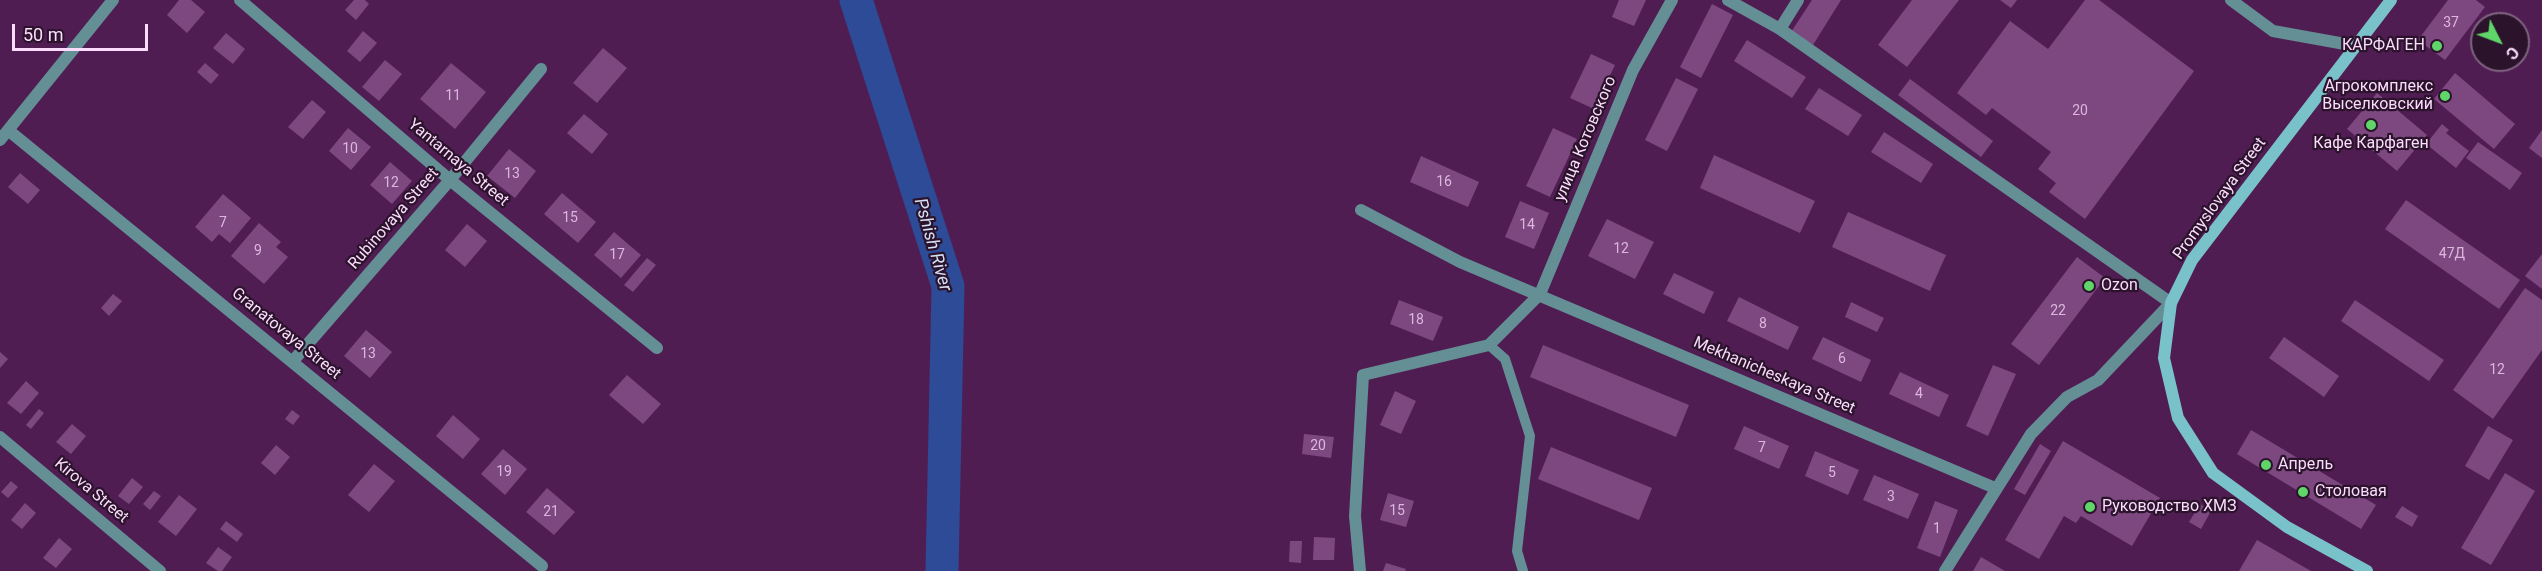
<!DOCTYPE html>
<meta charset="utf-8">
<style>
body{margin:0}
#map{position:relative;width:2542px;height:571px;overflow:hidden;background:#501d53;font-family:Roboto,sans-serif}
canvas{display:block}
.north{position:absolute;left:2470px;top:12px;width:60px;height:60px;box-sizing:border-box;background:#2a132b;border:2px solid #7e637f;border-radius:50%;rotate:132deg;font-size:16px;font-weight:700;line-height:24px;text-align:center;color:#fbdcfc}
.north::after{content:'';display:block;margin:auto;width:21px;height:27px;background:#60d56a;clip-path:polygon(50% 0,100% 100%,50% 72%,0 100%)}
.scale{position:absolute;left:12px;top:24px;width:136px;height:27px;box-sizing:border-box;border:3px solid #fbdcfc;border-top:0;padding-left:8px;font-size:18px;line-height:21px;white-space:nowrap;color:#fbdcfc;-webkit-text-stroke:4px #2a132b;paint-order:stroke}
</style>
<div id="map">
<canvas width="2542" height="571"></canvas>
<div class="north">С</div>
<div class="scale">50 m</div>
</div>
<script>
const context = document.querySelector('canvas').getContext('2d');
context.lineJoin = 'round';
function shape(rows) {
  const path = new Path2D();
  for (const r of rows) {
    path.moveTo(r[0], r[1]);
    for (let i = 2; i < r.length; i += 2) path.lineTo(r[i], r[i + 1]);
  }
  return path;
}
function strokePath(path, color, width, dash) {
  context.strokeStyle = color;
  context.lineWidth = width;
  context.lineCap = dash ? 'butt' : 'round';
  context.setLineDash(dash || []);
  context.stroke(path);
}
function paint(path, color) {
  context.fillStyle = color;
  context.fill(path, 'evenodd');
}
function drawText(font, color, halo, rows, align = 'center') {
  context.font = font + ' Roboto,sans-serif';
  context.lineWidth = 4.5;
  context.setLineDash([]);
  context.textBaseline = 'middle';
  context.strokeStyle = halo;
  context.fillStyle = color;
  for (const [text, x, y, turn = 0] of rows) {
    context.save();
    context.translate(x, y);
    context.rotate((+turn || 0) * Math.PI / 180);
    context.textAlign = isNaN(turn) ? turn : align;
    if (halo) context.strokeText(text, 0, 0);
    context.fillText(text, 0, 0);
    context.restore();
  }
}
strokePath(shape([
 [856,0,948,286,942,571]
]), '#2d4b97', 33);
paint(shape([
 [179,0,191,0,205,12,187,33,167,15],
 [354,0,365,0,369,4,356,20,345,10],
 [1619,0,1646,0,1634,26,1612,17],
 [1812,0,1841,0,1813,45,1791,32],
 [1912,0,1959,0,1907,67,1878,45],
 [2000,0,2017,0,2011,8],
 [2085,0,2099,0,2194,71,2085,219,2049,192,2056,183,2038,169,2051,152,1992,108,1986,115,1957,93,2010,21,2048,49],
 [2448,0,2476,0,2485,7,2445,60,2418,40],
 [1712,4,1733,15,1701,78,1680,67],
 [363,31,377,43,360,62,347,51],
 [226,33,245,49,233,64,213,48],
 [1747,40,1806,77,1792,98,1734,61],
 [603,48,627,68,597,103,573,83],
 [1591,54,1615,65,1594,109,1570,98],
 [385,60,402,74,379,101,362,87],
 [205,63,219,75,211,84,197,72],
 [451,63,486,92,455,129,420,99],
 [2455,73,2515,124,2494,149,2434,99],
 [1676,78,1698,89,1667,151,1645,140],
 [1910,79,1993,141,1981,157,1898,95],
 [1819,88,1862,115,1848,136,1805,109],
 [2377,93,2427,135,2397,171,2347,129],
 [312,100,326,112,303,139,288,127],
 [584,114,608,134,592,154,567,133],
 [2442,124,2449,130,2446,133,2469,151,2456,168,2426,144],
 [348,128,371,147,351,170,329,151],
 [1553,128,1577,139,1550,197,1526,186],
 [2542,130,2542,158,2529,148],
 [1884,132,1933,164,1921,183,1871,152],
 [2478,142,2522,173,2510,190,2466,158],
 [509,149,536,171,515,198,487,176],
 [1714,155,1815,201,1800,233,1700,188],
 [1421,156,1479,182,1468,207,1410,182],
 [390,162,412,181,392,204,370,185],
 [20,173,40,190,28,204,8,187],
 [562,193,596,222,578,243,544,214],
 [223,194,251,218,230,243,219,234,212,242,195,227],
 [2406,200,2520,280,2499,309,2385,229],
 [1520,201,1549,213,1534,249,1505,237],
 [1848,212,1946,255,1930,291,1832,247],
 [1607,219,1654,242,1635,279,1588,256],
 [259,223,281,242,276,247,288,257,264,284,231,256],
 [467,224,487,241,465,267,445,250],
 [614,232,641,255,621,278,594,255],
 [2542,254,2542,289,2525,276],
 [2077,257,2105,278,2039,365,2011,344],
 [647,258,656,265,633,292,624,285],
 [1674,273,1714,292,1704,314,1663,294],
 [2525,288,2542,300,2542,350,2493,419,2453,390],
 [113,294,122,301,109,316,101,308],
 [1739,297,1799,327,1788,350,1727,321],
 [1399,300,1443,317,1433,341,1390,324],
 [2355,300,2444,360,2429,381,2341,321],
 [1851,302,1884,318,1877,332,1845,317],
 [366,330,392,352,370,378,344,356],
 [1823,337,1871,360,1861,382,1812,359],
 [2284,337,2339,376,2324,397,2269,358],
 [1543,345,1689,405,1676,437,1530,377],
 [0,352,8,359,0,368],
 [1993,365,2016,374,1988,436,1966,426],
 [1900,372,1949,395,1939,417,1889,394],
 [627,375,661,404,643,424,609,395],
 [26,381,39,393,21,414,7,403],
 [1395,391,1416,401,1401,434,1380,425],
 [39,409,44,413,31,429,26,425],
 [292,410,300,416,293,425,285,419],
 [453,415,480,439,463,459,436,436],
 [72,424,86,436,71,454,56,442],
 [1744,426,1789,446,1779,469,1734,449],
 [2488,426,2513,440,2489,480,2465,466],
 [2251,430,2376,505,2361,529,2237,454],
 [1304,434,1334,437,1331,458,1302,454],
 [2063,441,2160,498,2132,546,2081,516,2076,523,2064,516,2039,559,2005,540],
 [2040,444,2051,451,2025,495,2014,489],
 [276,445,290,457,275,475,261,463],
 [1551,447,1652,488,1639,520,1538,479],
 [503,449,527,469,505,495,481,474],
 [1815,451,1859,470,1848,495,1805,476],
 [374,464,395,481,369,512,348,495],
 [2505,473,2535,491,2491,565,2461,548],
 [1874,475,1919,494,1908,519,1863,500],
 [132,478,143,487,129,504,118,496],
 [11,481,18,487,8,498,1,492],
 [547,488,575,512,554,535,526,512],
 [154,491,161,496,150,510,143,504],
 [1388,493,1414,501,1406,527,1380,520],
 [179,495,197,509,176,536,158,522],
 [1935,501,1958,510,1940,557,1917,548],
 [25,503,36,513,22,529,11,520],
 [2200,504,2211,511,2201,529,2189,522],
 [2402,506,2418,516,2412,527,2395,517],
 [226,521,243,534,237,542,220,529],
 [1314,537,1335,538,1334,560,1313,560],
 [59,538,72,549,56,568,43,558],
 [2257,540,2311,571,2239,571],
 [1290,541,1302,541,1301,563,1289,562],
 [218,547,232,557,222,571,218,571,206,563],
 [1981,557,2005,571,1973,571],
 [1386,563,1406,569,1405,571,1383,571]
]), '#7d4880');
strokePath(shape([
 [1489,345,1505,359,1530,436,1517,551,1523,571]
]), '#648f94', 10);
strokePath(shape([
 [240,0,450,180,657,348],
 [1728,0,1780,29,2171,303,2098,380,2067,397,2031,434,1945,571],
 [2231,0,2273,31,2356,46],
 [1780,29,1798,0],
 [8,130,542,566],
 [0,140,113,0],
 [1361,210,1460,262,1995,488],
 [293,361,450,180,541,69],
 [0,437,160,571],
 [1360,571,1355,516,1363,375,1489,345,1540,294,1633,70,1672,0]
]), '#648f94', 12);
strokePath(shape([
 [2367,571,2287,527,2213,473,2178,418,2164,358,2171,303,2192,260,2391,0]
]), '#7ac2ca', 12);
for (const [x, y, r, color] of [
 [2437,46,6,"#60d56a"],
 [2445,96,6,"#60d56a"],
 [2371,125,6,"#60d56a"],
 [2089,286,6,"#60d56a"],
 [2266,465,6,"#60d56a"],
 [2303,492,6,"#60d56a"],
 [2090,507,6,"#60d56a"]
]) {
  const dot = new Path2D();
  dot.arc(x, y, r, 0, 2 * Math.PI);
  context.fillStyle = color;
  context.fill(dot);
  strokePath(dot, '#2a132b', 2);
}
drawText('14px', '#dcb7dd', null, [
 ["37",2451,23],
 ["11",453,96],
 ["20",2080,111],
 ["10",350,149],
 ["13",512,174],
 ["16",1444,182],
 ["12",391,183],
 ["15",570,218],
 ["7",223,223],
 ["14",1527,225],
 ["12",1621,249],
 ["9",258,251],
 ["47Д",2452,254],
 ["17",617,255],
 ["22",2058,311],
 ["18",1416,320],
 ["8",1763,324],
 ["13",368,354],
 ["6",1842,359],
 ["12",2497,370],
 ["4",1919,394],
 ["20",1318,446],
 ["7",1762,448],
 ["19",504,472],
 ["5",1832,473],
 ["3",1891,497],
 ["15",1397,511],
 ["21",551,512],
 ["1",1937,529]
]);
drawText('16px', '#fbdcfc', '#2a132b', [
 ["КАРФАГЕН",2425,46,"right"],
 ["Агрокомплекс",2433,87,"right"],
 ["Выселковский",2433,105,"right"],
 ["Кафе Карфаген",2371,144,"center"],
 ["Ozon",2101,286],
 ["Апрель",2278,465],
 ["Столовая",2315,492],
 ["Руководство ХМЗ",2102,507]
], 'left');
drawText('16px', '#fbdcfc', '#2a132b', [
 ["улица Котовского",1586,139,-67],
 ["Yantarnaya Street",458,163,40],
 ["Promyslovaya Street",2220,199,-54],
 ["Rubinovaya Street",394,219,-49],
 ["Granatovaya Street",286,334,39],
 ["Mekhanicheskaya Street",1774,376,23],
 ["Kirova Street",91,491,40]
]);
drawText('italic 18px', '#d4dff4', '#2a132b', [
 ["Pshish River",932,245,74]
]);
</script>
